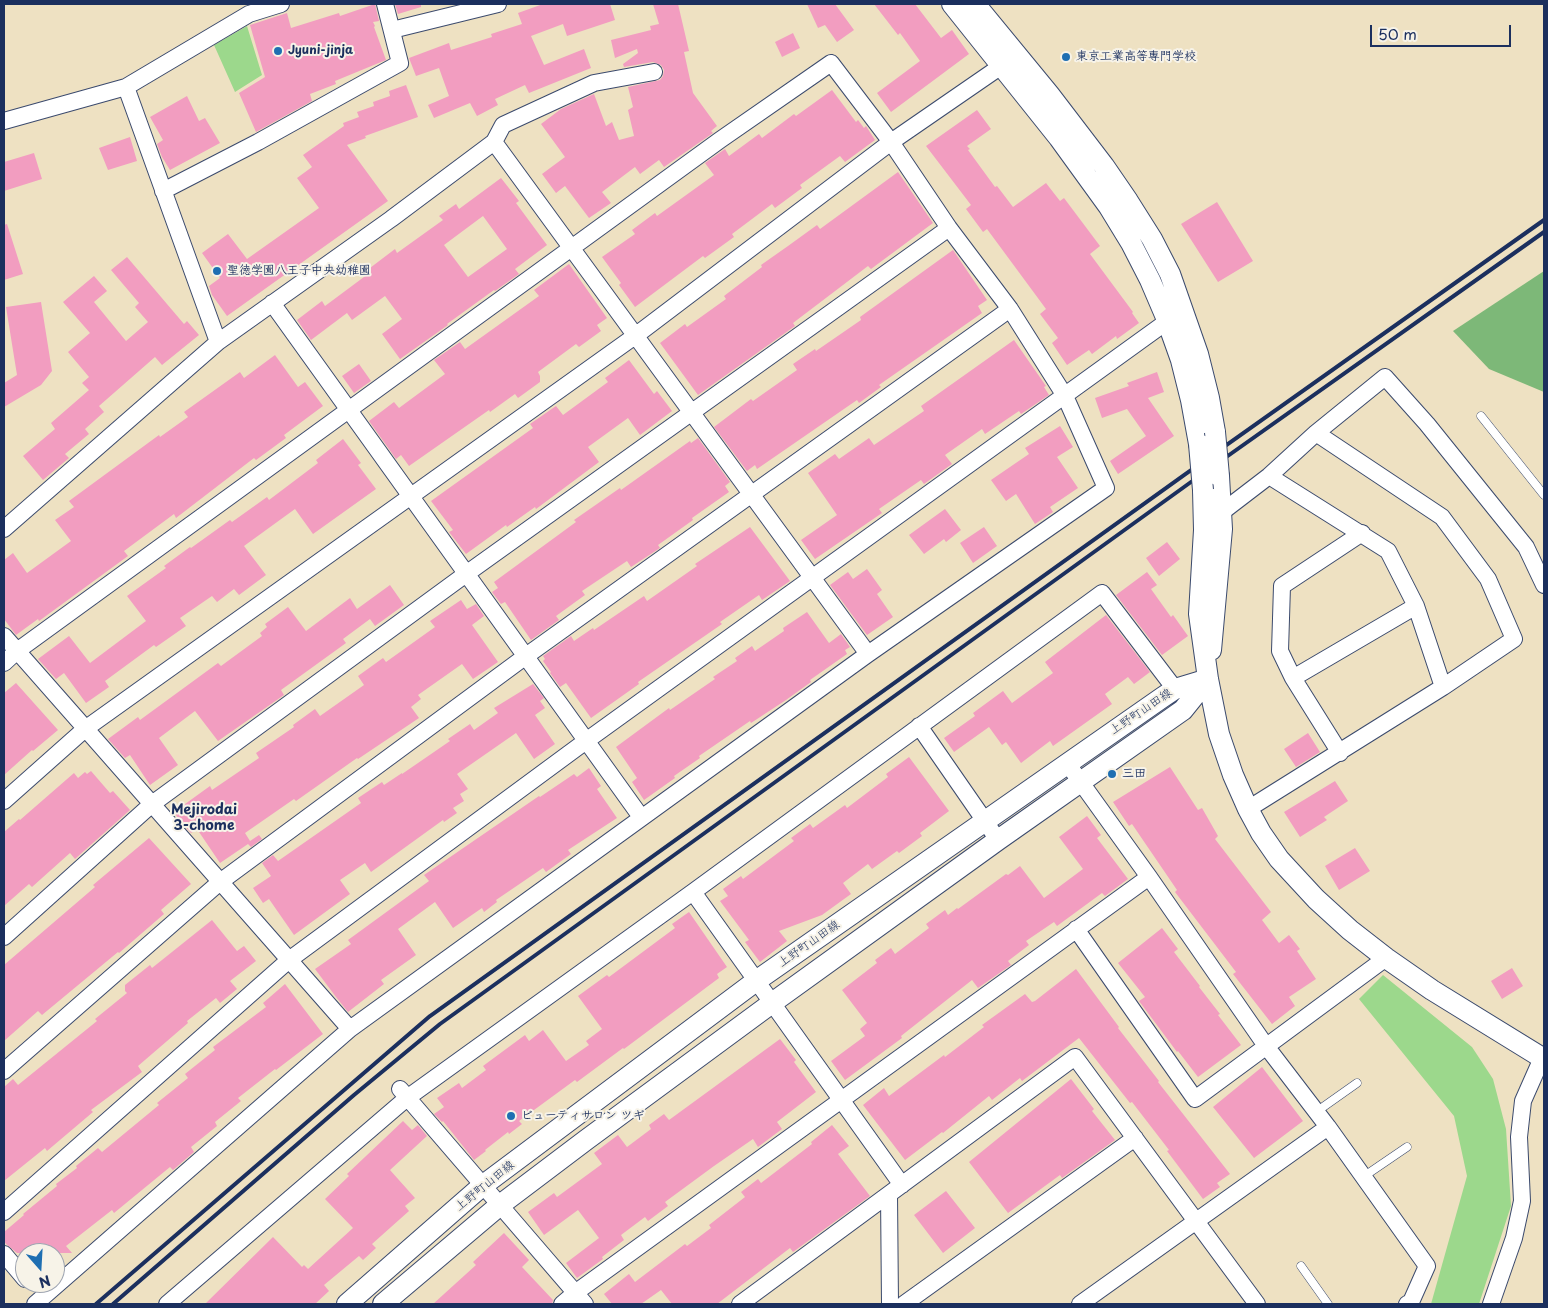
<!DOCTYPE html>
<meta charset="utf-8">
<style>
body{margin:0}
#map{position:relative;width:1548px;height:1308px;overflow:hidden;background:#eee1c2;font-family:"Playpen Sans",sans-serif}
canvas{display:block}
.frame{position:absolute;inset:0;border:5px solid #1b2f5e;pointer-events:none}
.north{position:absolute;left:15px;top:1243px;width:50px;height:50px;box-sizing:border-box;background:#f7f3e8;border:1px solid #9fa5b1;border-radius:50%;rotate:161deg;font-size:14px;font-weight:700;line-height:20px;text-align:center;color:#1b2f5e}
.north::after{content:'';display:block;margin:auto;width:18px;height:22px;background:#1f6fb2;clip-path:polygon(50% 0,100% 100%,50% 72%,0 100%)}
.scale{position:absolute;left:1370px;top:25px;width:141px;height:22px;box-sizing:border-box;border:2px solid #1b2f5e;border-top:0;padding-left:6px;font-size:15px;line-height:18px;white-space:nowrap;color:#1b2f5e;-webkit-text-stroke:4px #f7f3e8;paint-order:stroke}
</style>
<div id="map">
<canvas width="1548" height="1308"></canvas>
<div class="frame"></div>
<div class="north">N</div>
<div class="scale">50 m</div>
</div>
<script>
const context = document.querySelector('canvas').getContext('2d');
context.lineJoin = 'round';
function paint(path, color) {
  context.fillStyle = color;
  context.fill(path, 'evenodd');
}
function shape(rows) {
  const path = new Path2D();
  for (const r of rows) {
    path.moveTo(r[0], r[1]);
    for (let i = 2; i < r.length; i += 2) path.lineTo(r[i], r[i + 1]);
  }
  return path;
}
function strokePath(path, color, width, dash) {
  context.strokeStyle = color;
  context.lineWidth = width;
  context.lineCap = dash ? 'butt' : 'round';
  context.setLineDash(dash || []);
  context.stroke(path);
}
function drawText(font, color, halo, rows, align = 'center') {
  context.font = font + ' "Playpen Sans","Klee One",sans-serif';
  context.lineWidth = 4;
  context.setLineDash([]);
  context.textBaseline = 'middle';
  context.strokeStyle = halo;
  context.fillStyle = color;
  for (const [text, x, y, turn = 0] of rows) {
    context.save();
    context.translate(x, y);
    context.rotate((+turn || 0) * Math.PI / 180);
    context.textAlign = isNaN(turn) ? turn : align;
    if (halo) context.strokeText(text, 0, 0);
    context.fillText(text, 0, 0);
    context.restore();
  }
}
paint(shape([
 [247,26,262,75,235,92,214,45],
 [1383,975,1472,1047,1493,1079,1506,1129,1511,1206,1479,1304,1431,1304,1467,1176,1454,1116,1359,999]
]), '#9cd88c');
paint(shape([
 [1544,271,1544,392,1489,369,1453,331]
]), '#7db878');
paint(shape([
 [375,4,379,21,373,22,375,26,374,27,386,60,335,81,336,84,310,94,312,101,256,132,239,93,265,77,250,25,287,13,291,28,339,13,340,16],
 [395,4,421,4,421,7,398,14],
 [543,4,610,4,615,20,567,36,563,24,531,36,544,65,584,49,591,68,529,93,525,85,495,99,498,105,477,116,470,103,434,118,428,105,449,96,439,68,416,76,409,58,449,43,451,50,492,37,491,34,522,24,518,13],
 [653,4,678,4,689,51,684,52,693,93,717,126,711,131,713,133,664,167,659,160,640,174,635,167,602,192,611,203,589,218,565,186,556,193,542,174,565,157,541,124,561,109,594,94,606,126,612,122,619,140,634,136,628,110,633,107,628,87,660,80,663,76,664,70,661,65,653,62,624,67,623,64,638,53,637,49,615,58,611,40,651,30,650,26,659,24],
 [807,4,835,4,854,30,837,42,825,25,818,28],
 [874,4,915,4,941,38,952,30,969,54,891,112,877,93,920,61,900,33,898,35],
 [793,33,800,48,782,57,775,42],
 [406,85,418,117,365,136,366,138,347,145,388,201,227,316,212,295,209,286,220,278,202,253,228,234,247,259,319,208,297,178,312,167,303,155,344,126,343,123,359,117,357,112,374,106,373,102,390,96,389,91],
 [832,90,856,122,858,120,864,128,866,126,875,140,845,162,840,156,800,185,802,188,775,208,772,204,732,234,734,237,705,258,703,256,635,307,619,285,621,283,602,257,635,234,632,230,655,213,657,216,714,175,705,163,725,149,729,156,759,134,762,138,794,114,796,116],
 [187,96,199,121,205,118,220,143,170,170,162,157,157,144,163,140,150,117],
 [977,110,991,129,967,146,970,149,968,150,995,187,997,186,1013,207,1046,183,1060,201,1064,198,1100,246,1090,254,1133,312,1132,313,1139,323,1117,339,1116,336,1092,354,1089,350,1067,365,1052,343,1058,338,1040,314,1046,309,987,229,983,232,966,209,971,205,926,146],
 [130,137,137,161,108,170,99,148],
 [34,153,42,179,4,191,4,162],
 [898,172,933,223,871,269,868,266,793,323,795,326,698,395,660,343,685,324,687,327,726,299,724,296,762,267,761,265,788,246,817,225,820,229],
 [501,178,519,201,516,203,547,245,515,269,519,274,495,291,494,290,447,324,448,325,400,359,382,334,402,319,385,296,352,320,347,313,311,340,297,320,322,301,325,306,368,274,366,271,395,249,397,253,443,220,439,216,456,204,459,209],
 [483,216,507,249,468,277,444,245],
 [1217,202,1253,261,1218,282,1181,224],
 [7,224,23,274,4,280,4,225],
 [953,250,987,300,978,306,982,313,879,385,881,387,859,403,857,400,757,469,755,465,747,471,714,427,751,399,753,401,797,370,793,364,815,349,816,351,861,320,860,317],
 [127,257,184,324,187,321,199,335,162,365,155,357,99,406,104,412,85,429,89,434,65,454,69,458,43,480,23,456,55,429,51,423,89,390,82,383,89,377,68,352,90,333,63,302,94,276,107,291,94,302,126,341,148,322,135,307,139,303,111,270],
 [569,264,607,318,597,325,601,331,579,347,576,344,538,372,540,376,540,382,518,398,515,394,490,412,489,410,409,466,401,455,396,459,369,421,394,402,399,408,445,374,434,360,460,342,465,349,539,296,534,290],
 [41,302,52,371,41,385,4,407,4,383,17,375,6,307],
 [1014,340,1046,386,1044,387,1049,395,1021,414,1019,411,985,434,982,429,945,455,952,464,924,484,921,480,879,509,882,513,815,559,801,540,837,515,808,473,835,454,839,459,869,438,874,445,924,411,921,406],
 [275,355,298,387,305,382,323,406,284,435,286,438,256,460,254,458,176,518,174,514,124,551,128,556,39,621,38,619,16,635,4,619,4,560,13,553,27,573,71,541,55,520,74,507,69,501,159,435,160,437,188,417,184,412,240,372,244,378],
 [629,360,654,394,657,391,672,411,640,435,628,418,588,447,599,462,536,509,535,507,507,527,506,525,466,554,449,532,453,530,431,501,533,428,530,424,556,406,563,415,608,382,605,378],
 [359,364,371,381,354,393,342,376],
 [1157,372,1164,392,1148,398,1174,436,1118,474,1110,461,1146,436,1127,409,1102,418,1095,398,1129,386,1127,383],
 [1060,426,1073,447,1057,457,1078,488,1050,507,1053,512,1035,524,1016,494,1006,501,991,480,1029,454,1025,448],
 [698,438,730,482,725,486,729,492,692,518,693,520,658,545,660,548,631,567,627,561,582,591,585,595,556,616,559,620,531,640,505,602,501,604,492,592,498,588,494,582,576,522,574,520,620,488,621,490,690,441,691,443],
 [343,439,361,463,358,465,376,489,313,534,295,509,244,546,266,575,239,595,234,589,217,602,212,596,180,618,186,626,156,647,154,645,105,681,109,687,86,703,64,673,56,679,38,659,69,636,90,663,146,621,127,596,166,568,164,566,190,547,191,548,230,520,232,522,267,497,269,500,318,463,316,460],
 [945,509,961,530,946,542,944,539,924,554,909,535],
 [750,527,790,581,762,600,759,595,720,622,722,624,638,682,639,684,591,718,566,683,560,687,550,673,551,672,543,661,545,659,543,656,571,636,574,641,593,628,594,630,644,596,647,601,697,566,695,564],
 [984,527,997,546,973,563,960,543],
 [1167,542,1180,559,1159,576,1146,558],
 [867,569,882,590,877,594,893,617,867,635,830,585,848,572,853,579],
 [1147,572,1157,585,1151,589,1171,617,1173,615,1188,636,1162,655,1116,595],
 [390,585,404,605,375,626,370,619,343,639,346,643,281,690,284,695,218,741,195,711,159,738,178,765,150,785,130,755,125,758,108,739,138,717,140,720,218,663,221,666,262,636,260,633,267,627,265,624,288,607,306,631,350,598,357,609],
 [461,600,467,609,476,604,484,616,472,625,498,662,473,679,462,664,418,695,421,699,411,707,419,718,358,759,357,758,296,801,294,799,245,833,250,841,259,835,262,839,251,847,248,844,220,863,197,829,191,833,180,821,174,812,210,786,212,790,259,758,256,753,294,727,293,725,315,709,320,716,364,685,358,676,383,658,386,662,435,627,430,621],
 [807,612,829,643,841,634,850,647,845,650,847,654,810,680,811,682,786,700,751,723,750,721,699,756,700,758,674,776,675,778,644,800,632,782,637,778,616,747,669,708,670,710,715,679,713,677,737,661,735,658,752,646,755,651,784,631,783,628],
 [1106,615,1150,672,1134,684,1128,677,1105,694,1112,704,1053,746,1050,741,1021,763,1006,742,1002,745,989,727,954,752,944,738,975,716,973,713,1003,691,1012,703,1053,673,1045,662],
 [16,683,58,730,33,751,32,750,4,775,4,693],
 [533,684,544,698,540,701,545,708,535,715,555,744,534,759,516,733,457,774,468,789,460,794,464,801,453,808,457,813,444,822,443,820,371,872,365,863,340,880,350,894,294,935,269,899,263,903,253,888,271,876,262,863,273,855,278,861,361,803,358,798,382,782,384,785,402,773,402,774,450,741,448,739,470,724,474,730,498,713,494,708],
 [1308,733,1320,752,1296,767,1284,749],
 [909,757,949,811,920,833,922,836,899,853,897,851,872,869,868,864,843,883,851,894,822,915,779,931,787,941,760,962,745,942,749,940,720,901,728,896,723,889,741,876,743,879,794,841,791,838,810,824,813,828,845,805,847,808,888,777,886,774],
 [1170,767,1198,810,1202,808,1218,836,1215,839,1271,912,1262,920,1279,943,1289,935,1300,949,1297,951,1316,979,1289,997,1295,1006,1272,1024,1233,974,1236,972,1175,892,1177,890,1132,824,1129,826,1113,802],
 [589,768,601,786,597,789,617,818,568,850,571,854,546,872,543,868,496,900,497,902,484,912,482,908,453,928,435,902,398,929,416,955,381,980,384,984,348,1012,336,997,315,969,351,944,348,940,429,881,424,875,539,796,540,797,574,774,577,777],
 [91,771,110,793,113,791,130,810,75,859,70,853,32,887,29,884,4,906,4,832,19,819,20,820,74,773,78,778,85,772,87,774],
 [1335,781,1348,801,1324,817,1327,820,1300,837,1284,812],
 [1087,816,1101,835,1097,838,1128,879,1105,896,1102,893,1057,926,1054,922,1026,941,1029,945,1008,961,1011,965,978,988,972,980,901,1036,902,1038,845,1080,831,1061,865,1036,860,1029,867,1023,842,990,877,963,875,960,891,948,895,954,929,928,926,924,945,910,948,915,957,908,958,909,1006,874,1008,875,1020,866,1044,898,1083,869,1059,837],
 [149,838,191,884,161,910,164,914,119,953,118,952,42,1015,38,1011,4,1041,4,965,95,887,93,885],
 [1355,848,1370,871,1339,890,1325,866],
 [689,912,727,967,717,974,719,978,624,1049,623,1048,577,1082,575,1080,519,1121,522,1124,509,1134,508,1132,485,1150,486,1151,474,1160,443,1121,442,1122,434,1114,444,1107,437,1098,459,1083,462,1088,486,1070,483,1066,525,1035,529,1041,543,1030,566,1061,589,1045,586,1041,602,1029,578,996,607,975,609,977,675,928,672,924],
 [212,920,237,951,244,946,256,961,230,981,237,989,220,1003,216,998,187,1021,188,1023,138,1066,142,1072,91,1110,93,1112,47,1151,45,1148,4,1181,4,1087,13,1079,18,1085,97,1021,95,1019,127,993,125,991,125,985,150,965,152,968],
 [1162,928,1178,949,1174,952,1200,986,1199,987,1220,1014,1218,1015,1241,1045,1198,1077,1178,1051,1177,1052,1139,1001,1145,997,1118,963],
 [1512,968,1523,986,1502,999,1491,981],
 [1076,969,1119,1027,1118,1028,1159,1081,1158,1082,1230,1174,1217,1183,1220,1187,1203,1199,1167,1151,1169,1150,1132,1102,1130,1103,1079,1038,1022,1081,1020,1078,992,1100,989,1096,943,1133,942,1132,905,1160,863,1105,884,1088,889,1096,944,1055,945,1057,984,1027,982,1025,1025,994,1032,1002,1035,1001],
 [285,984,323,1034,276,1070,275,1069,238,1098,241,1101,215,1122,217,1126,191,1147,194,1152,173,1170,170,1167,114,1213,112,1210,66,1246,72,1253,17,1253,6,1244,4,1241,4,1232,24,1215,23,1214,57,1186,56,1184,77,1168,76,1166,98,1148,102,1152,159,1105,157,1103,188,1078,185,1074,215,1050,213,1047,266,1007,263,1003],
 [780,1039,796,1060,794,1062,816,1092,777,1122,782,1129,758,1147,753,1139,714,1166,665,1202,668,1206,648,1221,645,1217,621,1235,624,1240,602,1257,603,1259,577,1278,566,1263,599,1238,578,1210,544,1235,528,1212,554,1193,557,1197,602,1164,594,1153,618,1135,627,1147,651,1129,649,1125,664,1114,669,1120],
 [1262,1067,1303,1121,1254,1158,1213,1107],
 [1071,1079,1094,1109,1092,1111,1115,1140,1062,1178,1060,1175,1008,1213,969,1162],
 [403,1121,412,1130,418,1125,427,1136,390,1170,415,1198,405,1206,409,1211,372,1244,376,1248,363,1260,359,1256,324,1285,329,1291,315,1304,205,1304,273,1237,302,1267,304,1265,308,1269,353,1228,325,1199,349,1176,347,1174],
 [832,1125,849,1146,838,1154,870,1196,793,1252,790,1248,717,1304,672,1304,661,1290,641,1304,612,1304,604,1294,629,1274,635,1282,685,1244,687,1246,711,1228,709,1225,745,1197,741,1192,758,1179,761,1183,812,1144,811,1142],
 [946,1191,975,1228,943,1253,914,1215],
 [504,1233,529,1260,522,1267,553,1300,552,1304,433,1304,476,1265,473,1262]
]), '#f29dc0');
const service = shape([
 [1481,416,1544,495],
 [1316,1112,1357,1083],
 [1363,1177,1407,1147],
 [1301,1266,1328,1304]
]);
const minor = shape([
 [392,30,498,4],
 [126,87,218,342],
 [4,121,126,87,249,14,281,4],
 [494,142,868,654],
 [163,191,258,142,400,63,385,4],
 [272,303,641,817],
 [1269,476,1388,551,1416,606,1443,687],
 [1211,513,1222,512,1269,476,1316,433,1385,377,1427,424,1526,547,1544,585],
 [4,529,218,342,391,219,494,142,503,125,594,83,654,72],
 [4,636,350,1029],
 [4,663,17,651,720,140,831,63,891,142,949,228,1010,309,1065,396,1106,488,868,654,350,1029,35,1304],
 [1293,678,1280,651,1282,586,1362,533],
 [919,726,998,840],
 [1340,753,1293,678,1416,606],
 [1067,763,1149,877,1266,1046,1328,1127,1427,1266,1411,1302,1407,1304],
 [4,801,85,729,635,336,891,142,1010,60],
 [1248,809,1443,687,1514,639,1488,579,1442,517,1316,433],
 [693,892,902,1185],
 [1076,929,1195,1099,1386,958],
 [4,937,152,804,466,574,949,228],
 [4,1071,220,882,526,656,1010,309],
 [400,1089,585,1304],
 [889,1194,890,1304],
 [4,1212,289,960,586,741,1176,315],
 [4,1254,25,1279],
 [167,1304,407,1098,693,892,1102,593,1175,689],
 [562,1304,575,1293,1149,877],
 [740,1304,1075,1057,1257,1304],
 [904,1304,1135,1138],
 [1080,1304,1328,1127],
 [1491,1304,1514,1238,1522,1201,1519,1137,1523,1101,1542,1058]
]);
const tertiary = shape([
 [952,4,1059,138,1109,207,1131,243,1150,280,1165,315,1181,360,1191,400,1199,444],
 [975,4,1049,94,1104,166,1128,201,1152,239,1170,274,1198,354,1209,398,1215,432],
 [1203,490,1204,530,1199,614,1208,679,1219,734,1233,775,1248,809,1261,833,1279,859,1316,899,1350,930,1386,958,1432,990,1544,1059],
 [1211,650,1222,529,1219,476],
 [347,1304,482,1186,756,981,1163,697,1175,689,1208,679],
 [383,1304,500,1205,586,1140,772,1003,998,840,1183,710,1208,679]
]);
strokePath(service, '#3b4a6d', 9);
strokePath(minor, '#3b4a6d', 18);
strokePath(tertiary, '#3b4a6d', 22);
strokePath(service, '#fff', 8);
strokePath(minor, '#fff', 16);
strokePath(tertiary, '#fff', 20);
strokePath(shape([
 [96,1304,430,1016,1184,475,1544,220],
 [113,1304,354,1095,440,1024,1191,482,1544,232]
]), '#1b2f5e', 4);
const tertiaryBridge = shape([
 [1215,432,1219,476],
 [1199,444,1203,490]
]);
strokePath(tertiaryBridge, '#3b4a6d', 22, []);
strokePath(tertiaryBridge, '#fff', 20);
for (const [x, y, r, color] of [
 [278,51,5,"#1f6fb2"],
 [1066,57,5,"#1f6fb2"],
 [217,271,5,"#1f6fb2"],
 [1112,774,5,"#1f6fb2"],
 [511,1116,5,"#1f6fb2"]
]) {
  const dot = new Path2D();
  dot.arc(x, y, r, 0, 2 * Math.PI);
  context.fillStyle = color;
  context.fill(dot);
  strokePath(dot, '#f7f3e8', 2);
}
drawText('bold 12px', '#1b2f5e', '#f7f3e8', [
 ["Jyuni-jinja",288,51],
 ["東京工業高等専門学校",1076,57],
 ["聖徳学園八王子中央幼稚園",227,271],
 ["三田",1122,774],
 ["ビューティサロン ツギ",521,1116]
], 'left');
drawText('12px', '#1b2f5e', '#f7f3e8', [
 ["上野町山田線",1141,712,-34],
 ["上野町山田線",809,944,-35],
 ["上野町山田線",485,1186,-39]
]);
drawText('bold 14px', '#1b2f5e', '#f7f3e8', [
 ["Mejirodai",204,810],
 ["3-chome",204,826]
]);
</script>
